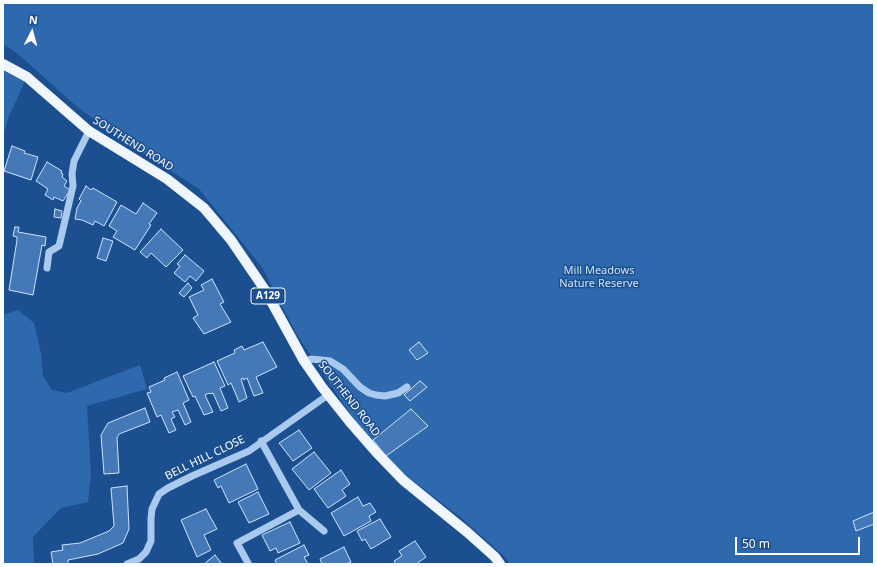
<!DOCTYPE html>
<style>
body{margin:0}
#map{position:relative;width:877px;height:567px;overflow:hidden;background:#1b4f8f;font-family:"Noto Sans",sans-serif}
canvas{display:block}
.frame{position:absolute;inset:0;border:4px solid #fff;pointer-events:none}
.north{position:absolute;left:12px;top:12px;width:40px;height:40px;-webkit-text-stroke:3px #1b4f8f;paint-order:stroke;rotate:6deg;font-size:11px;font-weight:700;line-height:16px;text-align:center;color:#fff}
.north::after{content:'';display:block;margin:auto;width:14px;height:18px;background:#fff;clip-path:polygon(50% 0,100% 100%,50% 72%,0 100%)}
.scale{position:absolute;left:735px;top:537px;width:125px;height:18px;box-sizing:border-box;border:2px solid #fff;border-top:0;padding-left:5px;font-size:12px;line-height:14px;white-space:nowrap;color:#fff;-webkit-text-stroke:3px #1b4f8f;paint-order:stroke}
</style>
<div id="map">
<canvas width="877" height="567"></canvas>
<div class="frame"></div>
<div class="north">N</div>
<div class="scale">50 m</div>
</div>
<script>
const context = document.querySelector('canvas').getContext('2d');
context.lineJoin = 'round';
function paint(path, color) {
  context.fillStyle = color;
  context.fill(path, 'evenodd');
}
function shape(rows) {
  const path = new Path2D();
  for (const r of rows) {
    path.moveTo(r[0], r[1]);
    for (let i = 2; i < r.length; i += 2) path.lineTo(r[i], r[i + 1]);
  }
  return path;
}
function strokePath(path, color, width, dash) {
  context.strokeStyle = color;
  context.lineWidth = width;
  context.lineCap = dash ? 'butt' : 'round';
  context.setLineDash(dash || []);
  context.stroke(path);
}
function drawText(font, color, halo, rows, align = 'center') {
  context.font = font + ' "Noto Sans",sans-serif';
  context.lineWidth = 3;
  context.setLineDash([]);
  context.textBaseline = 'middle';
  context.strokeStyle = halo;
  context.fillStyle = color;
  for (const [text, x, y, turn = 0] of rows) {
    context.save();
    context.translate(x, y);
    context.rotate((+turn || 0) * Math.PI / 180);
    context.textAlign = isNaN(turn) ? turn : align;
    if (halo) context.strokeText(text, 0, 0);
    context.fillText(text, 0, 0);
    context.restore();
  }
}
paint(shape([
 [3,3,874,3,874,564,510,564,505,557,460,517,376,452,297,335,262,267,199,189,118,137,75,105,18,54,3,44],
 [3,64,27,77,9,116,3,135],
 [18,310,34,323,41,353,43,376,52,390,67,393,140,365,147,389,87,406,91,475,88,502,61,508,33,537,34,564,3,564,3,315]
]), '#2e69ad');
const building = shape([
 [12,146,25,151,24,153,38,157,31,180,4,171,12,146],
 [47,162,62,171,61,173,63,174,62,177,67,181,64,186,70,190,63,201,54,197,53,200,45,195,48,189,36,181,47,162],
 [86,186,91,190,93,188,117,202,104,226,95,221,93,225,82,220,75,219,77,208,81,201,79,199,86,186],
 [143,203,157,213,149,224,151,225,135,250,113,237,117,231,109,226,121,205,136,214,143,203],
 [55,209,62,211,61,218,54,217,55,209],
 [15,227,19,227,18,232,46,237,45,246,42,245,33,295,9,290,17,240,17,237,13,236,15,227],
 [161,229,183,250,166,267,151,253,147,258,140,252,161,229],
 [103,238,113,241,106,261,97,258,103,238],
 [185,255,204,271,196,281,190,276,185,282,174,273,180,266,177,264,185,255],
 [212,279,224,302,220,304,231,322,204,334,193,318,198,315,189,297,204,290,201,285,212,279],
 [188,283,192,288,184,297,179,293,188,283],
 [263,342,277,367,256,377,263,393,254,396,247,378,244,380,243,378,241,379,247,398,239,402,231,383,228,385,217,361,235,353,234,350,242,346,244,350,263,342],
 [419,342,428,353,417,360,409,350,419,342],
 [214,362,225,386,220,388,228,408,221,411,213,393,210,394,209,393,205,395,213,412,204,415,195,396,193,397,183,376,214,362],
 [177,372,189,400,183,403,191,422,185,425,178,410,172,412,175,417,171,419,176,430,169,433,161,415,157,417,147,393,151,392,149,387,165,380,164,378,177,372],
 [420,381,427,387,410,401,404,395,420,381],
 [145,408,150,422,119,434,117,438,119,473,104,474,101,435,108,423,145,408],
 [411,409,428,426,386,456,373,440,411,409],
 [299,430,312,448,293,461,279,443,299,430],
 [314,452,331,473,309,490,292,469,314,452],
 [246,464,258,489,229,503,221,486,218,488,214,480,246,464],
 [341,470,350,484,342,490,346,496,328,508,314,489,341,470],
 [127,486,129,529,123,543,98,554,68,560,68,564,53,564,51,552,63,550,62,545,80,543,109,531,114,526,111,488,127,486],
 [258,492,269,514,249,523,238,502,258,492],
 [358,497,363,506,370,503,376,512,369,516,371,521,344,536,331,513,358,497],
 [206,509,217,529,204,535,211,550,197,557,181,520,206,509],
 [874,512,874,524,856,531,853,521,874,512],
 [380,519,391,537,371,549,365,539,362,541,357,531,380,519],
 [290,522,300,543,278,553,276,548,270,551,262,535,290,522],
 [415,541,426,557,416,564,396,564,394,561,402,556,399,551,415,541],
 [304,545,309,555,304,557,308,564,277,564,275,560,304,545],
 [344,547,351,562,346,564,322,564,320,559,344,547],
 [215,555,222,564,204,564,215,555]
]);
paint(building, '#4478b7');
strokePath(building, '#cfe3fa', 1);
strokePath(shape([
 [47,268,49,252,59,246,73,186,72,174,74,161,89,131],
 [304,361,311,359,330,361,343,369,360,387,369,393,376,395,385,396,398,393,407,387],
 [261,441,299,510,324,531],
 [248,563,237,543,299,510],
 [127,564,139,559,146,552,151,541,151,518,152,509,159,494,168,488,192,476,249,451,328,395]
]), '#a9c9ee', 7);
strokePath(shape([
 [3,64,27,77,89,131,167,179,204,208,231,240,265,290,304,361,322,387,349,421,376,452,403,480,467,532,495,557,500,564]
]), '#f0f6ff', 10);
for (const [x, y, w] of [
 [268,296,34]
]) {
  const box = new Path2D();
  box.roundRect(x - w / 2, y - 8, w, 16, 3);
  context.fillStyle = '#1b4f8f';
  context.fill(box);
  strokePath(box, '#fff', 1);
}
drawText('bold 10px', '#fff', null, [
 ["A129",268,296]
]);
drawText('11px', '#fff', '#1b4f8f', [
 ["SOUTHEND ROAD",133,144,32],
 ["SOUTHEND ROAD",349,399,52],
 ["BELL HILL CLOSE",205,458,-26]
]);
drawText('11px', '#cfe3fa', '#1b4f8f', [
 ["Mill Meadows",599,271],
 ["Nature Reserve",599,284]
]);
</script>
